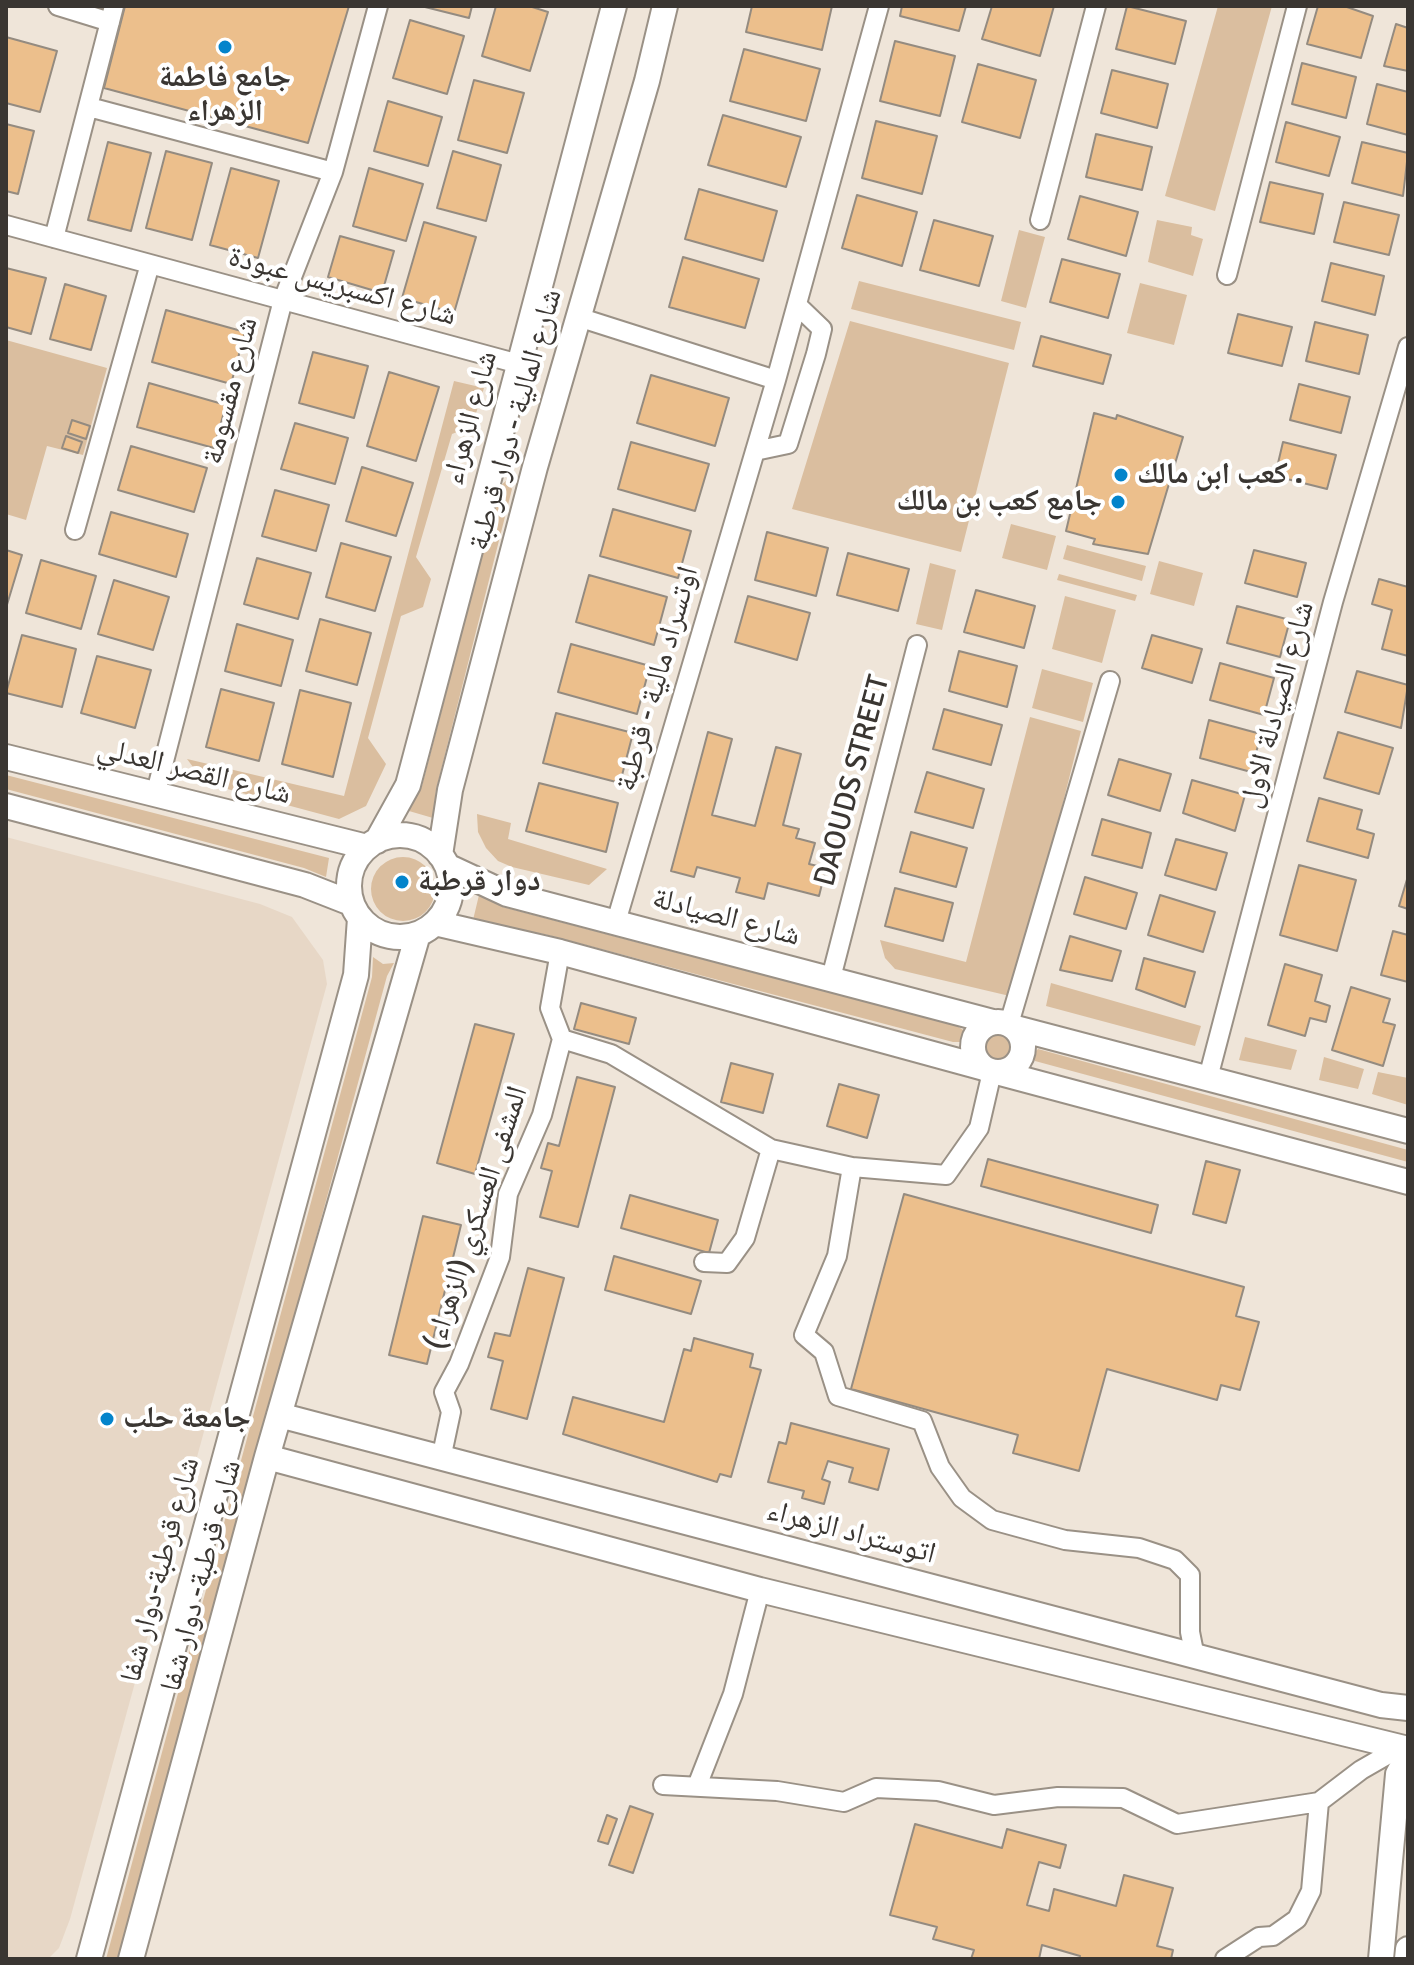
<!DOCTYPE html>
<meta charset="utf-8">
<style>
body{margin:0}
#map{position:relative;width:1414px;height:1965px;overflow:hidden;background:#efe5d9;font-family:Signika,sans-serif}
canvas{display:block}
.frame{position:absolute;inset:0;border:8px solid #3a3632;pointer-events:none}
</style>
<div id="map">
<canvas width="1414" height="1965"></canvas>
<div class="frame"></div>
</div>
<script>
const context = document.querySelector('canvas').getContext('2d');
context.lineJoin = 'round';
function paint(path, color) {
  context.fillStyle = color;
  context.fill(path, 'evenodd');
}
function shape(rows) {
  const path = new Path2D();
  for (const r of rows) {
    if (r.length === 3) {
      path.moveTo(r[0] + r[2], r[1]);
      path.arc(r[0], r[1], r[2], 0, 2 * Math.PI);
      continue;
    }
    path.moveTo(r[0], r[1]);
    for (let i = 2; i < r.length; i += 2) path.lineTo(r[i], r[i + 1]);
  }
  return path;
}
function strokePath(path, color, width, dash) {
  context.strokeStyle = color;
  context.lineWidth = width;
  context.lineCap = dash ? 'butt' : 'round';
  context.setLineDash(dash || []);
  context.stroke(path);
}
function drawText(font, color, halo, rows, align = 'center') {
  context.font = font + ' Signika,"Noto Naskh Arabic",sans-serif';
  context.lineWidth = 8;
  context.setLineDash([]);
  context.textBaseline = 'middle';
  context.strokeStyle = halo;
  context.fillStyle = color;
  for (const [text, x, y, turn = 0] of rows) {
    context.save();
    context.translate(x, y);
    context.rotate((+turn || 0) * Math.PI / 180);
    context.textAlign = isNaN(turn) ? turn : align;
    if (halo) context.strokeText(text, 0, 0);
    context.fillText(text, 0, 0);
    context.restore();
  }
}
paint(shape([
 [6,837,260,904,292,917,323,960,327,984,70,1919,59,1948,48,1959,6,1959]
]), '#e7d7c6');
paint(shape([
 [1218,6,1272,6,1215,211,1165,196],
 [1157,220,1192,227,1191,235,1203,239,1193,276,1148,262],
 [1019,230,1045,237,1026,308,1001,301],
 [859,281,1021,322,1014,350,851,309],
 [1140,283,1187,295,1174,345,1127,333],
 [850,321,1009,363,961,552,792,509],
 [6,340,107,368,83,455,47,446,26,520,6,514],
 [454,381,484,388,472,426,452,434,416,557,431,579,423,607,401,616,368,738,386,764,366,806,339,819,205,783,187,759,344,796],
 [506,481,512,489,436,790,433,818,409,811,422,786,500,486],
 [1011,524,1056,536,1047,570,1002,558],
 [1067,545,1146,566,1142,581,1063,559],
 [1159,561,1203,573,1194,606,1150,594],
 [930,563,956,570,942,630,916,624],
 [1059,574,1137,595,1135,601,1057,580],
 [1065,596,1116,610,1102,663,1052,649],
 [1042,669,1093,683,1083,722,1032,708],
 [1030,717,1081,731,1014,997,895,969,885,958,880,940,966,962],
 [6,775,329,858,326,877,304,868,6,789],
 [477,814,511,823,508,839,607,869,589,885,512,867,498,861,486,848,478,832],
 [403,889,32],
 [479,895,503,907,957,1026,968,1033,962,1042,953,1042,548,935,473,920],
 [373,957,383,964,394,963,387,976,120,1959,106,1959,372,977],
 [1051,983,1201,1026,1195,1046,1046,1006],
 [999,1046,14],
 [1245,1037,1297,1050,1291,1070,1239,1060],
 [1038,1049,1408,1150,1408,1162,1035,1061,1032,1055],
 [1324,1057,1364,1069,1358,1089,1319,1080],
 [1378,1072,1408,1078,1408,1105,1372,1094]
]), '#dabe9f');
const building = shape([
 [125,6,349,6,308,143,104,88,125,6],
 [421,6,472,6,469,18,421,6],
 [496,6,529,6,548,12,530,71,482,56,496,6],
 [752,6,832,6,822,50,746,32,752,6],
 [902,6,966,6,959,31,900,16,902,6],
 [992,6,1054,6,1040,56,982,39,992,6],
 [1127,6,1186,21,1175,64,1116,49,1127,6],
 [1318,6,1344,6,1373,16,1361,58,1307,44,1318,6],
 [410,20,464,36,447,94,393,78,410,20],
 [1396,24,1408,28,1408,71,1384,66,1396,24],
 [6,37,57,51,40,112,6,103,6,37],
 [895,41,955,56,940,116,880,101,895,41],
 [744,49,820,69,806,121,730,101,744,49],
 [1302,63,1356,77,1346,118,1292,104,1302,63],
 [978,64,1036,80,1020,138,962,122,978,64],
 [1112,70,1168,84,1157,128,1101,113,1112,70],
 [474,80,524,93,507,153,458,140,474,80],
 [1377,84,1408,92,1408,135,1367,124,1377,84],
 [388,101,442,117,428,166,374,151,388,101],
 [723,115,801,137,786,187,708,165,723,115],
 [876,121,937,136,922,194,862,178,876,121],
 [1286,122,1340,137,1329,176,1276,162,1286,122],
 [6,124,34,131,18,194,6,191,6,124],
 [1096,134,1152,147,1142,190,1086,177,1096,134],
 [108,142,151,153,131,231,88,220,108,142],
 [1362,142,1408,153,1403,196,1352,183,1362,142],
 [166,151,212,163,192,240,146,228,166,151],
 [453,151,501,165,486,221,437,208,453,151],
 [231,168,279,181,258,258,210,245,231,168],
 [369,168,423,184,406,241,353,226,369,168],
 [1270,182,1323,194,1314,234,1260,222,1270,182],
 [699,189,777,211,763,261,685,239,699,189],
 [857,195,917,212,902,266,842,248,857,195],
 [1080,196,1138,212,1126,256,1068,239,1080,196],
 [1344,202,1399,215,1389,255,1334,242,1344,202],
 [934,220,993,236,979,286,920,270,934,220],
 [424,222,476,237,454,313,402,298,424,222],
 [340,236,394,251,382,293,328,277,340,236],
 [683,257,759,279,745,328,669,307,683,257],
 [1062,259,1120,274,1108,318,1050,302,1062,259],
 [1331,263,1384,276,1375,315,1322,301,1331,263],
 [6,268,46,278,31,334,6,327,6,268],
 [65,284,106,296,91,350,50,339,65,284],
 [166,310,245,332,231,384,152,362,166,310],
 [1238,314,1292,327,1282,366,1228,353,1238,314],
 [1315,322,1368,335,1359,374,1306,361,1315,322],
 [1041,336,1111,355,1103,384,1033,366,1041,336],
 [313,352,368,366,354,418,299,403,313,352],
 [389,372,439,387,416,461,367,446,389,372],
 [651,375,729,398,715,446,637,423,651,375],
 [149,383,226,405,214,448,137,427,149,383],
 [1299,384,1350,397,1341,433,1290,420,1299,384],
 [1094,413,1116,419,1117,415,1183,437,1148,554,1093,544,1095,539,1066,531,1094,413],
 [72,420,90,426,86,439,68,433,72,420],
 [295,423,348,438,335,484,281,469,295,423],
 [66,436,82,442,78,453,62,448,66,436],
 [631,442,709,464,695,511,618,489,631,442],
 [1283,442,1336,455,1327,489,1275,476,1283,442],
 [131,446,207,468,194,512,118,490,131,446],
 [362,467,413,483,396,536,346,521,362,467],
 [275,490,329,505,316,551,262,536,275,490],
 [613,509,691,531,678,578,600,556,613,509],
 [111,512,188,534,176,577,99,554,111,512],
 [767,532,828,548,816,596,755,580,767,532],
 [341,543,391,557,375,611,326,597,341,543],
 [6,550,22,555,6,608,6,550],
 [1254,550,1306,563,1297,597,1245,583,1254,550],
 [848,553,909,569,898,611,837,595,848,553],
 [257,558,311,573,298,619,244,604,257,558],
 [41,560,96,576,81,629,26,613,41,560],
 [589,575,667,597,654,645,576,622,589,575],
 [1379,579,1408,587,1408,656,1382,649,1392,610,1372,604,1379,579],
 [114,580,169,597,153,650,98,634,114,580],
 [976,590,1035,606,1024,648,964,632,976,590],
 [748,596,810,613,797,660,735,642,748,596],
 [1237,606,1290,620,1280,657,1227,643,1237,606],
 [320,619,371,633,357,685,306,671,320,619],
 [237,624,293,640,281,686,225,671,237,624],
 [22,635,76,649,62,707,6,693,22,635],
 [1152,635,1202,649,1192,683,1142,668,1152,635],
 [571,644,650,666,637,714,558,692,571,644],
 [959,651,1017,666,1007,707,949,691,959,651],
 [97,656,151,670,135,728,81,713,97,656],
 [1220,663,1274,678,1264,715,1210,700,1220,663],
 [1357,671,1408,685,1401,728,1345,712,1357,671],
 [221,689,274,703,259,761,206,747,221,689],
 [300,690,351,703,333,777,282,764,300,690],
 [944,709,1002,725,991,765,933,749,944,709],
 [556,713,633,733,620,783,543,763,556,713],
 [1209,720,1261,734,1251,772,1200,758,1209,720],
 [708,732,732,739,712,815,755,826,776,747,801,754,783,825,799,829,796,838,815,843,809,864,826,868,819,896,768,883,764,899,736,892,740,878,697,867,694,877,671,871,708,732],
 [1338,732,1393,748,1379,794,1324,778,1338,732],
 [1119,759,1171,774,1160,811,1108,795,1119,759],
 [927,772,984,789,973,828,915,812,927,772],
 [1192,780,1245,795,1235,831,1183,813,1192,780],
 [539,783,618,803,606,852,526,831,539,783],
 [1319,798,1362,810,1357,829,1374,834,1368,858,1307,841,1319,798],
 [1102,819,1151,833,1142,868,1092,855,1102,819],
 [911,832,967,848,956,887,900,872,911,832],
 [1176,839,1227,853,1216,890,1165,875,1176,839],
 [1299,865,1356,880,1337,951,1280,935,1299,865],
 [1408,876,1408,909,1399,906,1408,876],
 [1085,877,1137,893,1126,929,1074,914,1085,877],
 [895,888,953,903,943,941,885,926,895,888],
 [1160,895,1215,912,1203,952,1148,935,1160,895],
 [1393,931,1408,935,1408,982,1381,975,1393,931],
 [1070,936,1121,951,1112,981,1060,970,1070,936],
 [1144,958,1195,972,1185,1007,1136,989,1144,958],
 [1285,964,1322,975,1315,1001,1330,1006,1326,1022,1310,1018,1305,1036,1268,1025,1285,964],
 [1351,987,1390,999,1383,1022,1395,1025,1383,1066,1332,1050,1351,987],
 [581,1003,636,1018,629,1044,574,1029,581,1003],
 [475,1024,514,1034,475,1174,437,1163,475,1024],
 [731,1063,773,1074,763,1113,721,1102,731,1063],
 [577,1077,615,1087,578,1227,540,1217,552,1171,541,1168,548,1143,559,1146,577,1077],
 [839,1084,879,1095,867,1138,827,1126,839,1084],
 [988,1159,1158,1205,1151,1233,981,1186,988,1159],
 [1206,1161,1240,1170,1226,1223,1193,1214,1206,1161],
 [904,1194,1244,1287,1236,1316,1259,1322,1240,1390,1221,1385,1217,1400,1107,1369,1079,1471,1013,1453,1018,1435,851,1389,904,1194],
 [630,1195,718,1220,709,1253,621,1228,630,1195],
 [423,1216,461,1225,427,1364,389,1355,423,1216],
 [614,1256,701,1281,691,1314,605,1290,614,1256],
 [528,1268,564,1278,527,1419,491,1409,503,1361,488,1357,495,1333,510,1336,528,1268],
 [694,1338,753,1354,750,1367,761,1370,731,1477,720,1474,717,1482,563,1434,573,1397,664,1422,684,1349,691,1351,694,1338],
 [791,1423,889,1449,878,1490,849,1482,853,1468,828,1461,822,1479,830,1482,824,1504,802,1498,804,1491,768,1482,779,1442,786,1444,791,1423],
 [630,1806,653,1814,633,1873,609,1865,630,1806],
 [607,1815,617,1819,608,1844,598,1841,607,1815],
 [915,1824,1002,1848,1007,1829,1066,1845,1060,1868,1039,1862,1027,1905,1049,1911,1054,1889,1116,1906,1124,1875,1173,1888,1157,1946,1173,1950,1171,1959,1079,1959,1080,1956,1042,1945,1039,1959,971,1959,974,1950,933,1939,937,1927,890,1915,915,1824]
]);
paint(building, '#ecbf8c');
strokePath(building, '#948b80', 2);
const street = shape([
 [58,6,110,22],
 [89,107,333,172],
 [1040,220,1096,6],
 [6,225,519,364],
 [54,238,114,6],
 [1227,275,1297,6],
 [578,317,776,380],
 [755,451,788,444,816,354,822,329,797,305],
 [75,530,150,264],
 [155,796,283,300,333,172,378,6],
 [616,922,776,380,879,6],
 [560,952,550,1008,562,1039,611,1054,771,1149,852,1167,837,1256,804,1335,824,1352,838,1396,922,1421,940,1467,962,1498,992,1520,1065,1540,1139,1548,1175,1560,1190,1575,1190,1632,1195,1657],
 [831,978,917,645],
 [1009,1024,1110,681],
 [1208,1078,1333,602,1408,347],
 [852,1167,946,1175,979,1128,992,1072],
 [704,1262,727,1263,745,1238,771,1149],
 [441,1459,451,1412,444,1392,459,1364,500,1257,508,1194,542,1115,562,1039],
 [663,1785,777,1791,844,1802,876,1788,938,1791,994,1805,1058,1797,1123,1798,1177,1824,1319,1802,1361,1770,1401,1747],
 [697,1786,733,1694,760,1590],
 [1225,1959,1259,1937,1273,1936,1297,1919,1311,1891,1319,1802]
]);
const secondary = shape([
 [6,757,367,847],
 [6,806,305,885,351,903],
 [400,886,51],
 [377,841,408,785,614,6],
 [440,855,450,790,535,467,647,81,665,6],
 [447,866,507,894,993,1022],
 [435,923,560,952,984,1068],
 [998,1047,25],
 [1016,1028,1408,1131],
 [1000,1073,1408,1182],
 [279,1415,1381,1705,1408,1708],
 [267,1457,760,1590,1408,1749],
 [89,1959,356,975,360,918],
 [131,1959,267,1457,418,934],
 [1381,1959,1398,1774,1408,1756],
 [1407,1959,1408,1949]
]);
strokePath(street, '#9a9186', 22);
strokePath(secondary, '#9a9186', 28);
strokePath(street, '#fff', 18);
strokePath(secondary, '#fff', 24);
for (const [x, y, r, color] of [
 [225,47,8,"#0384cb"],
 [1121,475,8,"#0384cb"],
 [1118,502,8,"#0384cb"],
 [402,882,8,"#0384cb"],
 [107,1419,8,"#0384cb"]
]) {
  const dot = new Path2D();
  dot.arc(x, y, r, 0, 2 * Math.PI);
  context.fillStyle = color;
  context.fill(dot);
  strokePath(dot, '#fff', 3);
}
drawText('bold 30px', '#3a3632', '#fff', [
 ["جامع فاطمة",225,78,"center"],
 ["الزهراء",225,112,"center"],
 ["كعب ابن مالك .",1137,475],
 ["جامع كعب بن مالك",1102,502,"right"],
 ["دوار قرطبة",418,882],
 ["جامعة حلب",123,1419]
], 'left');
drawText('30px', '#3a3632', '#fff', [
 ["شارع اكسبريس عبودة",342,287,15],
 ["شارع مقسومة",231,391,-76],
 ["شارع الزهراء",471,418,-75],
 ["شارع المالية - دوار قرطبة",516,420,-74],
 ["اوتسراد مالية - قرطبة",658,679,-74],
 ["شارع الصيادلة الاول",1278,705,-75],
 ["شارع القصر العدلي",194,772,14],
 ["DAOUDS STREET",853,781,-75],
 ["شارع الصيادلة",726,918,15],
 ["المشفى العسكري (الزهراء)",477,1218,-72],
 ["اتوستراد الزهراء",851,1533,15],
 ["شارع قرطبة-دوار شفا",161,1570,-75],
 ["شارع قرطبة- دوار شفا",202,1576,-75]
]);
</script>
